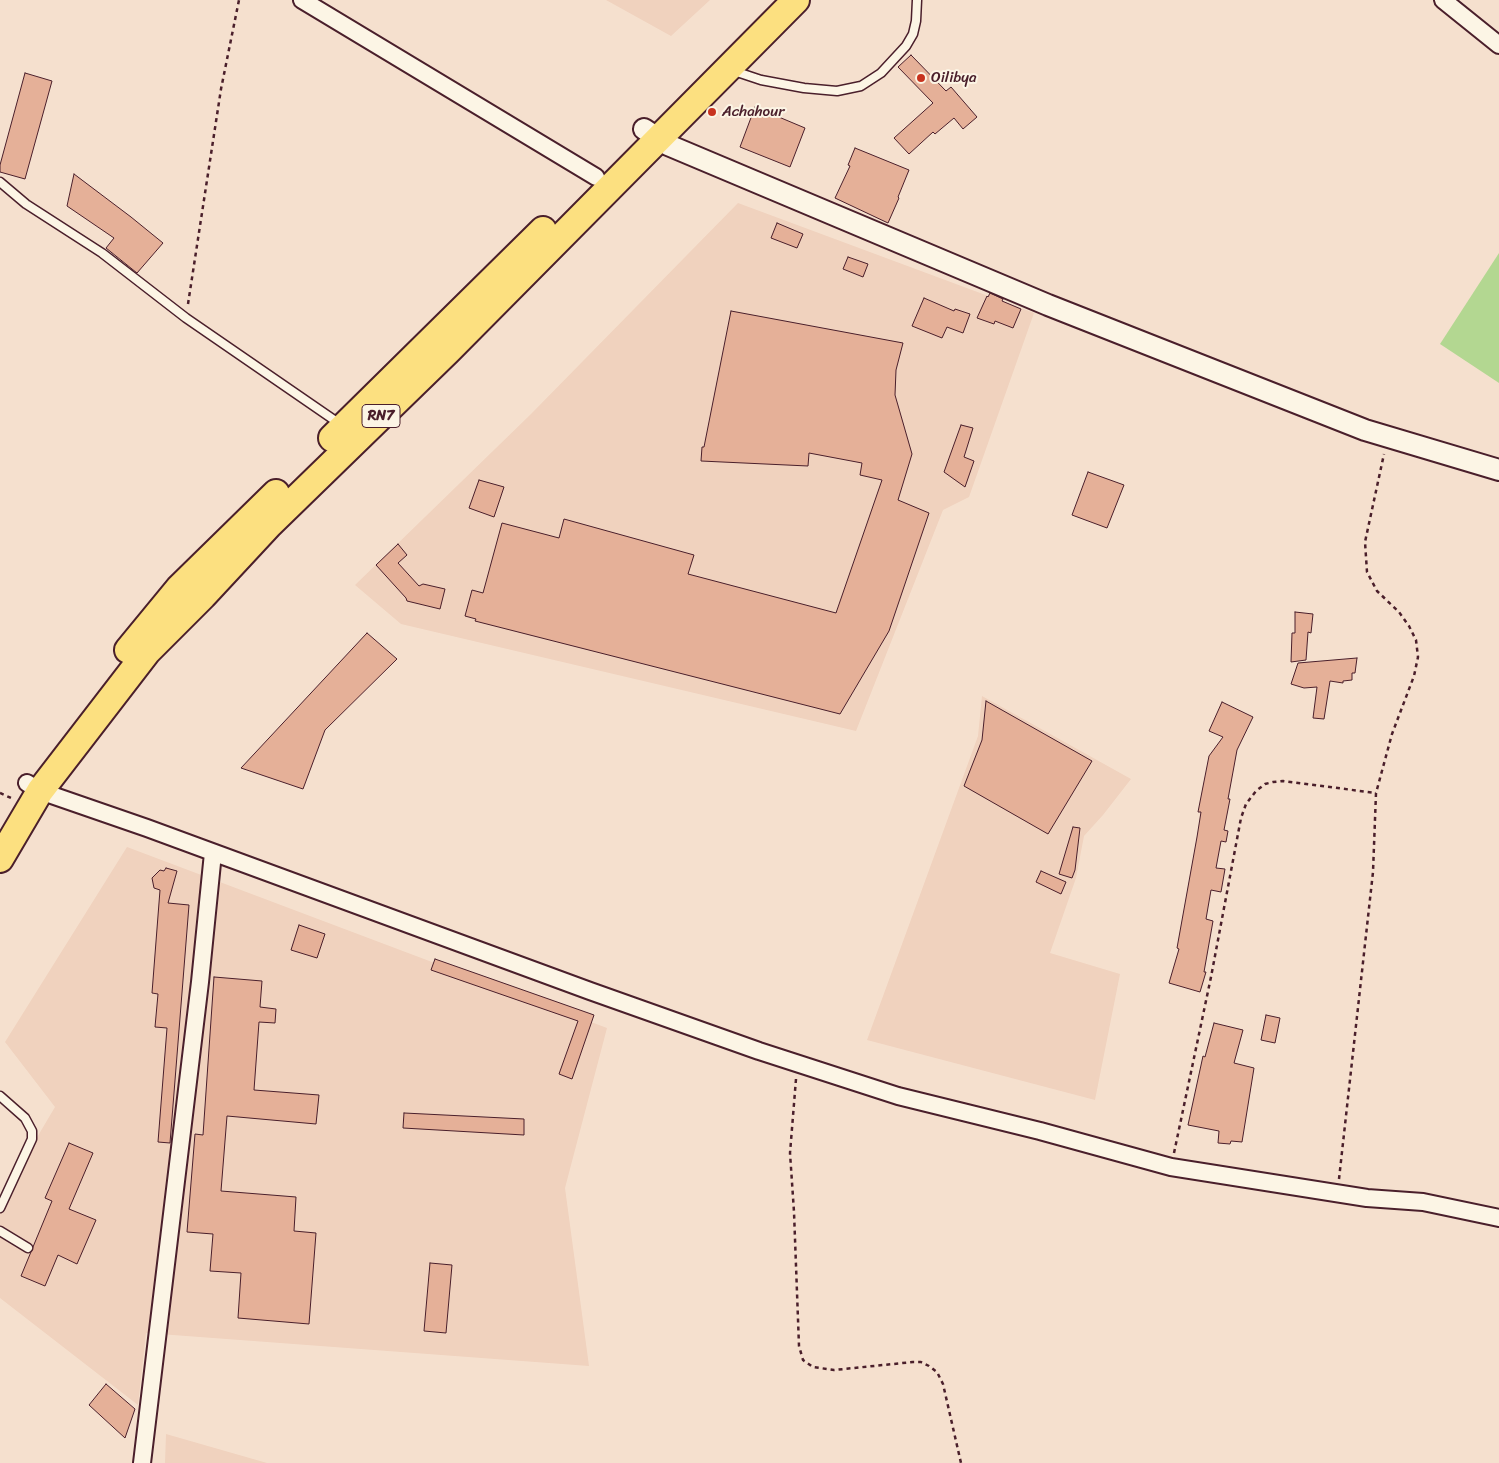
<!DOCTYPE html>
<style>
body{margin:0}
canvas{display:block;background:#f5e0ce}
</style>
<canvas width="1499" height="1463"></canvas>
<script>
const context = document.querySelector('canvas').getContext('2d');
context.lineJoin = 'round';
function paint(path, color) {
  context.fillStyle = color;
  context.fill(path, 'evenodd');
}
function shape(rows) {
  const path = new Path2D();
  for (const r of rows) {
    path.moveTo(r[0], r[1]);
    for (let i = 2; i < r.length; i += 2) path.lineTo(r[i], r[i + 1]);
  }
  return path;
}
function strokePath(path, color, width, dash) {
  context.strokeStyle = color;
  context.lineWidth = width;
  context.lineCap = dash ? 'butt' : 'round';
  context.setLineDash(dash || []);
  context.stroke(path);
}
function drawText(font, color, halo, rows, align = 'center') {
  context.font = font + ' Sriracha,sans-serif';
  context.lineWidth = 4;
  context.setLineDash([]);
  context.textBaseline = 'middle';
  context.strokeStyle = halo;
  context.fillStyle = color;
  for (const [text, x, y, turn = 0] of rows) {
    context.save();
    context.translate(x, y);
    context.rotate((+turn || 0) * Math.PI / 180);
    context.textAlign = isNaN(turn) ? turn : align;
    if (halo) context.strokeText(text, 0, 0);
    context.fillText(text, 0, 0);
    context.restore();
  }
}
paint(shape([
 [606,0,710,0,671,36],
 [738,203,1034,313,969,497,943,510,856,731,401,624,355,585,531,414],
 [982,696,1131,779,1103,815,1084,836,1076,878,1050,953,1120,974,1095,1100,867,1040,978,736],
 [127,847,607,1028,565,1188,589,1366,146,1333,138,1405,0,1298,0,1200,55,1107,5,1042],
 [166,1434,267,1463,165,1463]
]), '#f0d2be');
paint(shape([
 [1499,253,1499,383,1440,344]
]), '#b3d791');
const building = shape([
 [911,55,946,91,951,87,977,117,963,129,954,118,935,134,933,132,909,154,894,138,933,103,898,67,911,55],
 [25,73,52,81,25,179,0,172,0,165,25,73],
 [755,107,805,128,790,167,740,147,755,107],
 [855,148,909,170,898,197,899,198,888,223,835,198,850,166,848,165,855,148],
 [74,174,131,217,163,243,137,273,106,248,114,238,67,206,74,174],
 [777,223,803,234,797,248,771,238,777,223],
 [848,257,868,264,863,277,843,269,848,257],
 [990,293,1003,299,1002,301,1021,309,1013,328,995,321,994,324,977,318,987,296,988,297,990,293],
 [924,298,954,311,955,309,970,314,963,333,947,327,942,338,912,326,924,298],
 [731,311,903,343,896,370,895,395,912,454,898,500,929,513,889,631,840,714,475,621,476,619,465,616,472,590,483,593,502,523,559,538,564,519,694,555,688,574,836,613,882,480,860,475,862,463,809,453,808,466,701,461,702,447,704,447,731,311],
 [961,425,973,428,964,457,974,461,965,487,944,472,961,425],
 [1088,472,1124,485,1107,528,1072,515,1088,472],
 [479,480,504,487,494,517,469,508,479,480],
 [398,544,407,555,398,563,419,586,423,584,445,589,440,609,407,601,406,598,376,565,398,544],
 [1295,612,1313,614,1311,633,1308,632,1306,660,1291,662,1292,633,1295,633,1295,612],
 [367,633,397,659,325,730,303,789,241,768,367,633],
 [1357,658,1355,673,1352,673,1352,680,1343,681,1343,683,1330,681,1324,719,1313,718,1317,687,1304,688,1291,684,1298,663,1357,658],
 [986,701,1092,761,1048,834,964,786,982,740,986,701],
 [1222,702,1253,717,1237,750,1228,799,1230,799,1224,830,1228,831,1226,842,1221,841,1216,868,1225,869,1221,892,1211,890,1206,919,1213,921,1204,972,1206,972,1200,992,1169,983,1179,949,1177,948,1197,837,1201,812,1198,812,1209,756,1223,737,1209,731,1222,702],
 [1073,827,1080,828,1075,870,1072,878,1059,874,1073,827],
 [166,868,177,871,168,903,189,905,170,1143,158,1142,167,1028,155,1027,158,994,152,993,160,890,154,888,152,878,160,870,164,871,166,868],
 [1041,871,1066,882,1061,894,1036,882,1041,871],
 [299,925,325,934,317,958,291,950,299,925],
 [435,959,594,1015,572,1079,559,1074,578,1021,431,970,435,959],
 [214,977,262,981,260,1007,276,1009,275,1023,259,1022,254,1090,319,1095,316,1124,227,1116,221,1191,296,1197,294,1231,316,1233,309,1324,238,1318,241,1273,210,1271,213,1234,187,1232,195,1134,203,1135,214,977],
 [1266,1015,1280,1018,1275,1043,1261,1040,1266,1015],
 [1214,1023,1243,1030,1234,1063,1254,1068,1242,1142,1231,1141,1230,1144,1218,1143,1219,1131,1188,1125,1203,1056,1205,1057,1214,1023],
 [404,1113,524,1119,524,1135,403,1128,404,1113],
 [69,1143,93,1153,69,1209,96,1220,77,1264,58,1255,45,1286,21,1276,52,1201,45,1198,69,1143],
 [430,1263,452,1265,446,1333,424,1331,430,1263],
 [106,1384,135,1409,125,1438,89,1405,106,1384]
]);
paint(building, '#e5b098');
strokePath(building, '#4a1f2b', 1);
const service = shape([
 [734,71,761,80,804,88,837,91,861,86,881,73,906,46,913,34,916,21,917,0],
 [0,182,26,204,102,253,186,318,340,424],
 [0,1096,25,1118,32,1131,32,1139,0,1208],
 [0,1231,28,1248]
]);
const minor = shape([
 [302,0,596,177],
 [1443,0,1499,45],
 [27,783,40,791,147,828,590,991,759,1051,898,1096,1040,1131,1171,1167,1367,1198,1423,1202,1499,1218],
 [142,1463,200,982,213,853]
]);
const tertiary = shape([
 [644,129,668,145,1048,305,1365,430,1499,470]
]);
const trunk = shape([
 [332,438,543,230],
 [128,650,179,588,276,493],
 [0,859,40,791,147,652,203,596,269,525,448,351,796,0]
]);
strokePath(service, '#4a1f2b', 11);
strokePath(minor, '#4a1f2b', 20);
strokePath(tertiary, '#4a1f2b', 24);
strokePath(trunk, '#4a1f2b', 30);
strokePath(shape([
 [188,304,221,89,239,0],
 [0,793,11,798],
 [796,1079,790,1153,794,1212,799,1346,803,1360,813,1367,834,1370,913,1362,921,1362,929,1366,937,1372,943,1384,961,1463],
 [1174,1153,1211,977,1241,818,1246,804,1256,791,1265,784,1273,782,1283,781,1376,793],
 [1339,1179,1373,872,1376,793,1392,734,1414,676,1418,657,1416,640,1409,626,1399,612,1377,591,1367,572,1365,542,1384,454]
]), '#4a1f2b', 2.5, [4, 4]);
strokePath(service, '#fcf5e5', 8);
strokePath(minor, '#fcf5e5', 16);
strokePath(tertiary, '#fcf5e5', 20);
strokePath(trunk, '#fce080', 26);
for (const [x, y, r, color] of [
 [921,78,5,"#c8321e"],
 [712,112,5,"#c8321e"]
]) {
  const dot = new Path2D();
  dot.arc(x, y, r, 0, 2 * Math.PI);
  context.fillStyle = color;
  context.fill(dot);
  strokePath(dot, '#fcf5e5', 2);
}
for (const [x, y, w] of [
 [381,416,38]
]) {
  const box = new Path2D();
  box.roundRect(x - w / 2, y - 11.5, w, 23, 4);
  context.fillStyle = '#fcf5e5';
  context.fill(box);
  strokePath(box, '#4a1f2b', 1);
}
drawText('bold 14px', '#4a1f2b', null, [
 ["RN7",381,416]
]);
drawText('15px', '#4a1f2b', '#fcf5e5', [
 ["Oilibya",931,78],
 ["Achahour",722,112]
], 'left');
</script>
